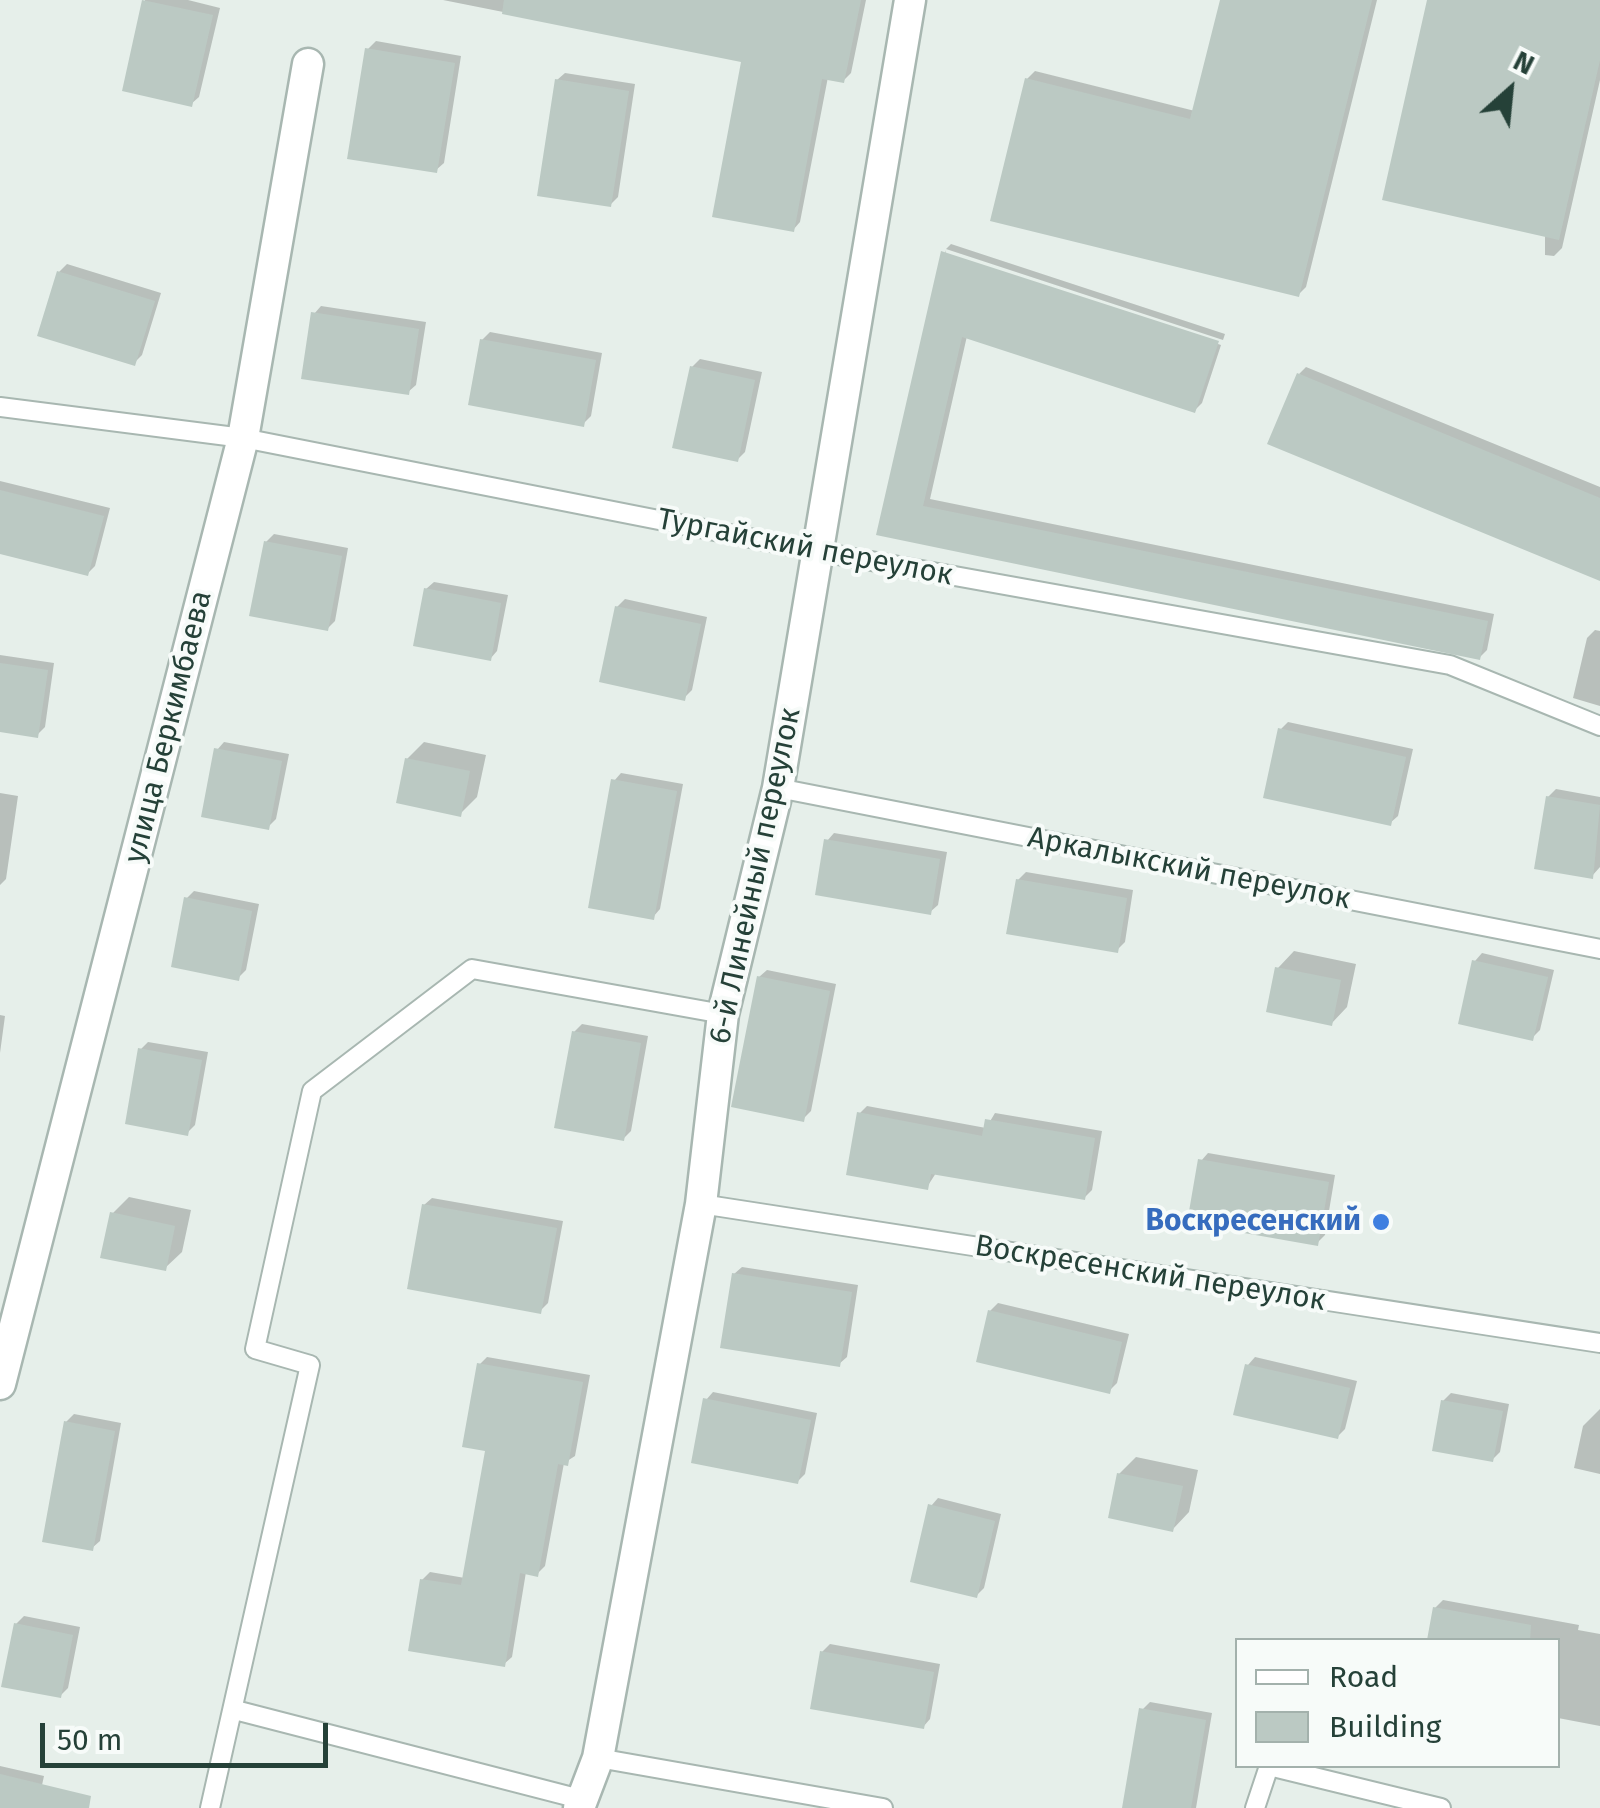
<!DOCTYPE html>
<meta charset="utf-8">
<style>
body{margin:0}
#map{position:relative;width:1600px;height:1808px;overflow:hidden;background:#e6efea;font-family:"Fira Sans",sans-serif}
canvas{display:block}
.legend{position:absolute;left:1235px;top:1638px;width:325px;height:130px;box-sizing:border-box;background:#f7fbf9;border:2px solid #a3b1ac;margin:0;padding:12px 18px;list-style:none;font-size:30px;color:#254138}
.legend li{display:flex;align-items:center;gap:20px;height:50px}
.legend b{width:50px;border:2px solid #a3b1ac}
.north{position:absolute;left:1460px;top:40px;width:100px;height:100px;-webkit-text-stroke:8px #f7fbf9;paint-order:stroke;rotate:27deg;font-size:28px;font-weight:700;line-height:40px;text-align:center;color:#254138}
.north::after{content:'';display:block;margin:auto;width:35px;height:45px;background:#254138;clip-path:polygon(50% 0,100% 100%,50% 72%,0 100%)}
.scale{position:absolute;left:40px;top:1723px;width:288px;height:45px;box-sizing:border-box;border:5px solid #254138;border-top:0;padding-left:12px;font-size:30px;line-height:35px;white-space:nowrap;color:#254138;-webkit-text-stroke:8px #f7fbf9;paint-order:stroke}
</style>
<div id="map">
<canvas width="1600" height="1808"></canvas>
<ul class="legend">
<li><b style="height:12px;background:#fff"></b>Road</li>
<li><b style="height:28px;background:#bbc9c3"></b>Building</li>
</ul>
<div class="north">N</div>
<div class="scale">50 m</div>
</div>
<script>
const context = document.querySelector('canvas').getContext('2d');
context.lineJoin = 'round';
function paint(path, color) {
  context.fillStyle = color;
  context.fill(path, 'evenodd');
}
function shape(rows) {
  const path = new Path2D();
  for (const r of rows) {
    path.moveTo(r[0], r[1]);
    for (let i = 2; i < r.length; i += 2) path.lineTo(r[i], r[i + 1]);
  }
  return path;
}
function strokePath(path, color, width, dash) {
  context.strokeStyle = color;
  context.lineWidth = width;
  context.lineCap = dash ? 'butt' : 'round';
  context.setLineDash(dash || []);
  context.stroke(path);
}
function drawText(font, color, halo, rows, align = 'center') {
  context.font = font + ' "Fira Sans",sans-serif';
  context.lineWidth = 8;
  context.setLineDash([]);
  context.textBaseline = 'middle';
  context.strokeStyle = halo;
  context.fillStyle = color;
  for (const [text, x, y, turn = 0] of rows) {
    context.save();
    context.translate(x, y);
    context.rotate((+turn || 0) * Math.PI / 180);
    context.textAlign = isNaN(turn) ? turn : align;
    if (halo) context.strokeText(text, 0, 0);
    context.fillText(text, 0, 0);
    context.restore();
  }
}
paint(shape([
 [145,0,188,0,220,8,199,97,191,104,125,89],
 [443,0,866,0,851,73,844,80,828,77,800,222,793,230,744,60],
 [1222,0,1377,0,1306,287,1298,295,1027,79,1035,71,1195,111],
 [1430,0,1600,0,1600,80,1562,248,1554,256,1545,255,1545,235],
 [376,41,461,56,444,163,436,170,368,49],
 [565,73,635,84,618,197,610,205,557,80],
 [951,244,1225,334,1223,340,946,249],
 [946,250,946,255,1221,345,1202,403,1194,411,967,336,930,499,1494,614,1487,650,1479,658,879,533],
 [67,264,161,293,142,355,134,363,59,272],
 [321,306,426,322,416,385,408,392,314,314],
 [490,332,602,353,591,416,583,424,482,340],
 [700,359,762,372,745,452,737,460,692,367],
 [1306,367,1600,487,1600,578,1299,374],
 [0,481,110,508,95,566,88,573,0,551],
 [274,534,348,548,335,621,327,629,266,542],
 [434,582,508,595,497,651,490,659,426,589],
 [625,599,707,617,692,690,684,698,617,607],
 [1595,630,1600,631,1600,706,1573,698,1587,638],
 [0,655,54,663,45,727,37,735,0,730],
 [1288,722,1413,749,1398,816,1390,823,1280,730],
 [224,742,289,754,276,819,268,827,217,750],
 [424,742,486,755,477,797,460,814,407,759],
 [621,773,683,784,660,909,653,917,614,781],
 [1556,789,1600,797,1600,867,1592,876,1548,797],
 [0,793,18,796,6,879,0,885],
 [834,833,947,852,938,905,930,912,827,841],
 [1026,872,1133,890,1125,942,1117,950,1018,880],
 [194,891,259,904,246,970,238,978,186,899],
 [1294,951,1356,964,1347,1007,1331,1024,1278,968],
 [1482,953,1554,970,1540,1030,1532,1038,1475,961],
 [767,970,836,984,811,1111,803,1119,759,977],
 [0,1015,5,1016,0,1053],
 [582,1024,648,1036,631,1131,623,1139,574,1032],
 [148,1042,208,1052,195,1125,187,1133,141,1049],
 [867,1106,986,1128,995,1113,1102,1131,1092,1190,1084,1198,936,1173,927,1187,859,1114],
 [1208,1153,1335,1175,1325,1235,1317,1243,1201,1161],
 [129,1197,191,1210,182,1252,165,1268,112,1214],
 [432,1198,563,1221,548,1303,540,1311,424,1205],
 [742,1267,858,1285,847,1357,839,1364,734,1274],
 [998,1303,1129,1334,1117,1383,1109,1391,990,1311],
 [487,1357,590,1375,575,1456,564,1463,545,1566,537,1574,526,1572,512,1657,504,1664,422,1580,430,1572,465,1578,488,1449,480,1364],
 [1255,1357,1357,1381,1345,1429,1338,1436,1248,1365],
 [713,1392,817,1413,805,1474,797,1482,706,1400],
 [1451,1393,1509,1404,1500,1452,1492,1460,1443,1401],
 [1600,1409,1600,1474,1574,1468,1583,1426],
 [74,1414,121,1423,100,1541,92,1548,66,1422],
 [1136,1457,1198,1470,1189,1512,1173,1529,1119,1474],
 [938,1498,1001,1514,984,1588,976,1596,931,1506],
 [1443,1600,1579,1625,1578,1630,1600,1634,1600,1726,1558,1718,1558,1640,1429,1640,1435,1608],
 [24,1616,80,1627,68,1688,60,1696,16,1624],
 [830,1644,940,1664,930,1719,923,1727,822,1652],
 [1150,1702,1212,1713,1196,1808,1125,1808,1142,1710],
 [0,1766,44,1776,37,1808,0,1808]
]), '#0003');
paint(shape([
 [142,0,213,15,192,107,122,91],
 [504,0,861,0,844,83,822,79,794,232,712,217,741,62,502,14],
 [1220,0,1372,0,1299,297,990,221,1025,78,1190,119],
 [1427,0,1600,0,1600,60,1559,240,1382,200],
 [365,48,455,63,437,173,347,159],
 [555,79,629,91,611,207,537,196],
 [941,251,1219,341,1195,413,962,337,923,506,1488,621,1480,660,876,535],
 [57,271,155,301,135,366,37,336],
 [311,312,419,329,409,395,301,379],
 [480,339,596,360,584,427,468,405],
 [690,366,755,380,738,462,672,448],
 [1297,373,1600,498,1600,581,1267,444],
 [0,490,104,516,88,576,0,554],
 [264,541,342,556,328,631,249,616],
 [424,588,501,603,491,661,413,646],
 [615,606,701,624,685,701,599,682],
 [0,663,48,670,38,738,0,732],
 [1278,728,1406,757,1391,826,1263,798],
 [214,748,282,761,269,830,201,817],
 [405,758,470,771,461,817,396,803],
 [611,779,677,791,654,920,588,908],
 [1546,796,1600,805,1593,879,1534,869],
 [824,839,940,859,931,915,815,895],
 [1016,879,1127,898,1118,953,1006,934],
 [184,897,252,911,239,981,171,967],
 [1472,960,1548,977,1533,1041,1458,1024],
 [1275,967,1341,980,1332,1026,1266,1012],
 [757,976,830,991,804,1122,731,1107],
 [572,1031,641,1043,624,1141,554,1128],
 [138,1048,202,1060,188,1136,125,1124],
 [857,1112,982,1136,985,1119,1095,1138,1085,1200,931,1174,928,1190,846,1175],
 [1198,1159,1329,1182,1318,1246,1187,1223],
 [422,1204,557,1228,541,1314,407,1289],
 [110,1212,175,1226,166,1271,100,1258],
 [732,1273,852,1292,840,1367,720,1348],
 [988,1310,1122,1342,1110,1394,976,1362],
 [477,1363,583,1382,568,1466,558,1464,538,1577,520,1573,505,1667,408,1651,420,1579,461,1585,485,1451,462,1447],
 [1245,1364,1350,1388,1338,1439,1233,1415],
 [703,1398,811,1420,798,1484,691,1463],
 [1441,1400,1503,1411,1493,1462,1432,1451],
 [64,1421,115,1431,93,1551,42,1542],
 [1117,1473,1183,1486,1173,1532,1108,1518],
 [928,1504,995,1521,977,1598,910,1582],
 [1433,1607,1531,1625,1530,1640,1427,1640],
 [14,1623,73,1635,61,1698,1,1687],
 [820,1651,934,1672,924,1729,810,1709],
 [1139,1708,1206,1720,1191,1808,1122,1808],
 [0,1774,91,1796,89,1808,0,1808]
]), '#bbc9c3');
const lane = shape([
 [0,407,243,438,821,552,1450,665,1600,726],
 [778,788,1600,949],
 [701,1204,1600,1343],
 [235,1710,580,1799],
 [598,1758,883,1808],
 [210,1808,310,1365,255,1349,312,1091,472,969,723,1014],
 [1255,1808,1269,1766,1441,1808]
]);
const street = shape([
 [0,1384,243,438,308,64],
 [579,1808,598,1758,701,1204,723,1014,778,788,910,0]
]);
strokePath(lane, '#a8b7b1', 22);
strokePath(street, '#a8b7b1', 35);
strokePath(lane, '#fff', 18);
strokePath(street, '#fff', 30);
for (const [x, y, r, color] of [
 [1381,1222,10,"#3f7fe0"]
]) {
  const dot = new Path2D();
  dot.arc(x, y, r, 0, 2 * Math.PI);
  context.fillStyle = color;
  context.fill(dot);
  strokePath(dot, '#f7fbf9', 4);
}
drawText('30px', '#254138', '#f7fbf9', [
 ["Тургайский переулок",805,548,11],
 ["улица Беркимбаева",169,727,-76],
 ["Аркалыкский переулок",1189,869,11],
 ["6-й Линейный переулок",756,876,-78],
 ["Воскресенский переулок",1150,1274,9]
]);
drawText('bold 30px', '#366cbe', '#f7fbf9', [
 ["Воскресенский",1361,1222]
], 'right');
</script>
